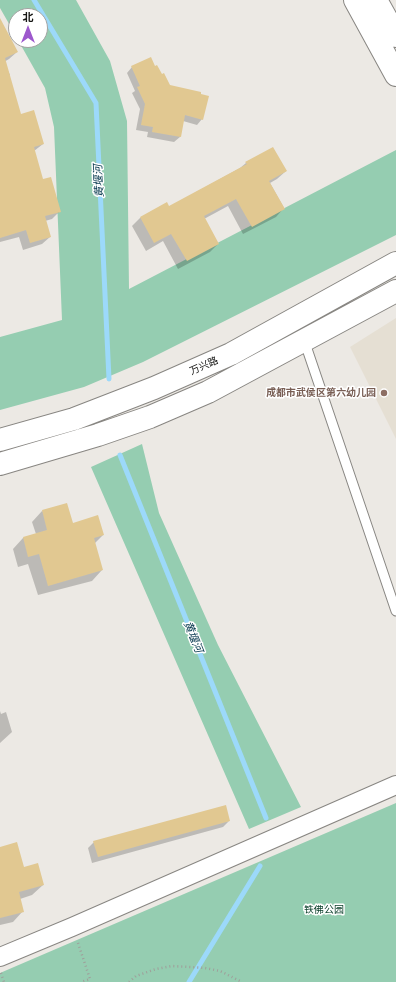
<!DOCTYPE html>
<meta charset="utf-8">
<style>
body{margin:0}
#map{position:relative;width:396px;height:982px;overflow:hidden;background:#ece9e4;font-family:Mulish,"Noto Sans SC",sans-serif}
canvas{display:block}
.north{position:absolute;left:8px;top:8px;width:40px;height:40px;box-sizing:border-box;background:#fff;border:1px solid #a2a2a1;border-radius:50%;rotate:0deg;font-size:11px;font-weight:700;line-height:16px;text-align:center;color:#171715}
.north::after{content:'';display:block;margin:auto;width:14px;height:18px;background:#9d58cd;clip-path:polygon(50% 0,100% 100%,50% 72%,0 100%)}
</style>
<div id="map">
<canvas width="396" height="982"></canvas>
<div class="north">北</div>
</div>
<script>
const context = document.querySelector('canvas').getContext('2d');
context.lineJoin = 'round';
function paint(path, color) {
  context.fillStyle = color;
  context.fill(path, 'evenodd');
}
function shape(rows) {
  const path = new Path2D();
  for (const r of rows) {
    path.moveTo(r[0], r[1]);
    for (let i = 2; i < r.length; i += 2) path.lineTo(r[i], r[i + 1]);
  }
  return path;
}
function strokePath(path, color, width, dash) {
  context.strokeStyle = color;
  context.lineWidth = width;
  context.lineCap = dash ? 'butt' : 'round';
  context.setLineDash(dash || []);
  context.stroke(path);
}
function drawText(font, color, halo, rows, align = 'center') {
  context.font = font + ' Mulish,"Noto Sans SC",sans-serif';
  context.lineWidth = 3;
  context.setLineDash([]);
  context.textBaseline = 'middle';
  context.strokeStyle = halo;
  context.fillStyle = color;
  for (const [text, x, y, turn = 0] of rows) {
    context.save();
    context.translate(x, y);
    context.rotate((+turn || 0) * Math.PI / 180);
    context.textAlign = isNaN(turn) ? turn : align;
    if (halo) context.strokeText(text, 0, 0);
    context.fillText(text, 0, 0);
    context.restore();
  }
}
paint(shape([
 [396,318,396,439,350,347]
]), '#e5dfd3');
paint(shape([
 [0,0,76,0,110,61,127,121,129,289,396,150,396,235,143,362,84,387,0,410,0,337,62,320,54,127,45,88,18,40,40,40,40,16,16,16,16,36,0,8],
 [142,444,159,513,218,645,301,807,249,829,91,467],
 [396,803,396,982,0,982,0,973]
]), '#95cdb1');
paint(shape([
 [0,22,17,52,9,59,4,62,10,75,9,76,20,115,43,144,34,151,42,181,60,211,52,219,45,221,50,237,42,244,23,250,19,237,0,242],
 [132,67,155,67,169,86,202,119,197,125,183,121,180,137,174,142,147,137,148,132,136,130,140,109,132,93,135,91,127,73],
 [246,163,286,171,277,179,270,183,284,208,276,217,243,234,228,206,204,219,218,244,210,252,178,269,163,241,146,251,132,226,140,218,167,204,169,207,240,168],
 [42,511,103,535,94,544,102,570,92,581,38,595,28,564,18,567,13,549,23,538,36,534,32,522],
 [0,711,1,714,6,712,12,732,0,743],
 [229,821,223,827,92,863,88,848,94,842],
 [0,848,43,885,32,895,20,899,23,911,13,922,0,925]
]), '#0003');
strokePath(shape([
 [34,0,96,103,109,379],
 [120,455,266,818],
 [189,982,260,866]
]), '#9cd9fa', 5);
paint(shape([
 [0,18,18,52,5,58,21,114,34,110,44,144,34,147,43,179,51,177,61,212,45,216,51,237,30,243,26,230,0,238],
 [151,57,155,66,157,65,162,74,164,73,170,85,201,92,201,94,209,96,203,120,185,115,181,137,152,132,153,127,141,125,145,104,137,87,140,86,131,66],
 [273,147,287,171,269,181,285,209,252,227,236,199,204,216,219,244,187,261,171,234,154,243,140,217,167,202,169,206,247,164,245,162],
 [67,503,73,523,98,515,104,535,94,538,103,570,48,586,39,554,28,557,23,537,47,530,42,510],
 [226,805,230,821,98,857,93,841],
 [17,842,24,867,38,863,44,885,19,892,24,912,0,918,0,847]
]), '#e1c891');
const service = shape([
 [304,340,396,611]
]);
const minor = shape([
 [0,957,72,927,396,785]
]);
const tertiary = shape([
 [355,0,396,75],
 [376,0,396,36]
]);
const secondary = shape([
 [0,440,74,419,154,388,231,354,396,263],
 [0,464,98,435,150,417,208,392,396,291]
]);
strokePath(service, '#888682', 11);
strokePath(minor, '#888682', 20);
strokePath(tertiary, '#888682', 24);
strokePath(secondary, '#888682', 24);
strokePath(shape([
 [78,943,90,979,81,982],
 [1,973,4,982],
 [129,982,136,976,156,969,172,966,205,968,220,971,242,982]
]), '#9f9e9a', 2.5, [1, 3]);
strokePath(service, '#fff', 9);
strokePath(minor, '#fff', 18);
strokePath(tertiary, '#fff', 22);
strokePath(secondary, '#fff', 22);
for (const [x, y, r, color] of [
 [384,393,4,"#8d6e63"]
]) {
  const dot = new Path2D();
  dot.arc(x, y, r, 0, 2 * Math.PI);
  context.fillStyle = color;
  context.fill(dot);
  strokePath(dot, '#fff', 1.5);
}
drawText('10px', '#171715', '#fff', [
 ["万兴路",204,366,-24]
]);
drawText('bold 10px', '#785e54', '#fff', [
 ["成都市武侯区第六幼儿园",376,393]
], 'right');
drawText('10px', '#0e412d', '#fff', [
 ["铁佛公园",324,910]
]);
drawText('italic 11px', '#00344a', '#fff', [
 ["黄堰河",99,181,-93],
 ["黄堰河",193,637,68]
]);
</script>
